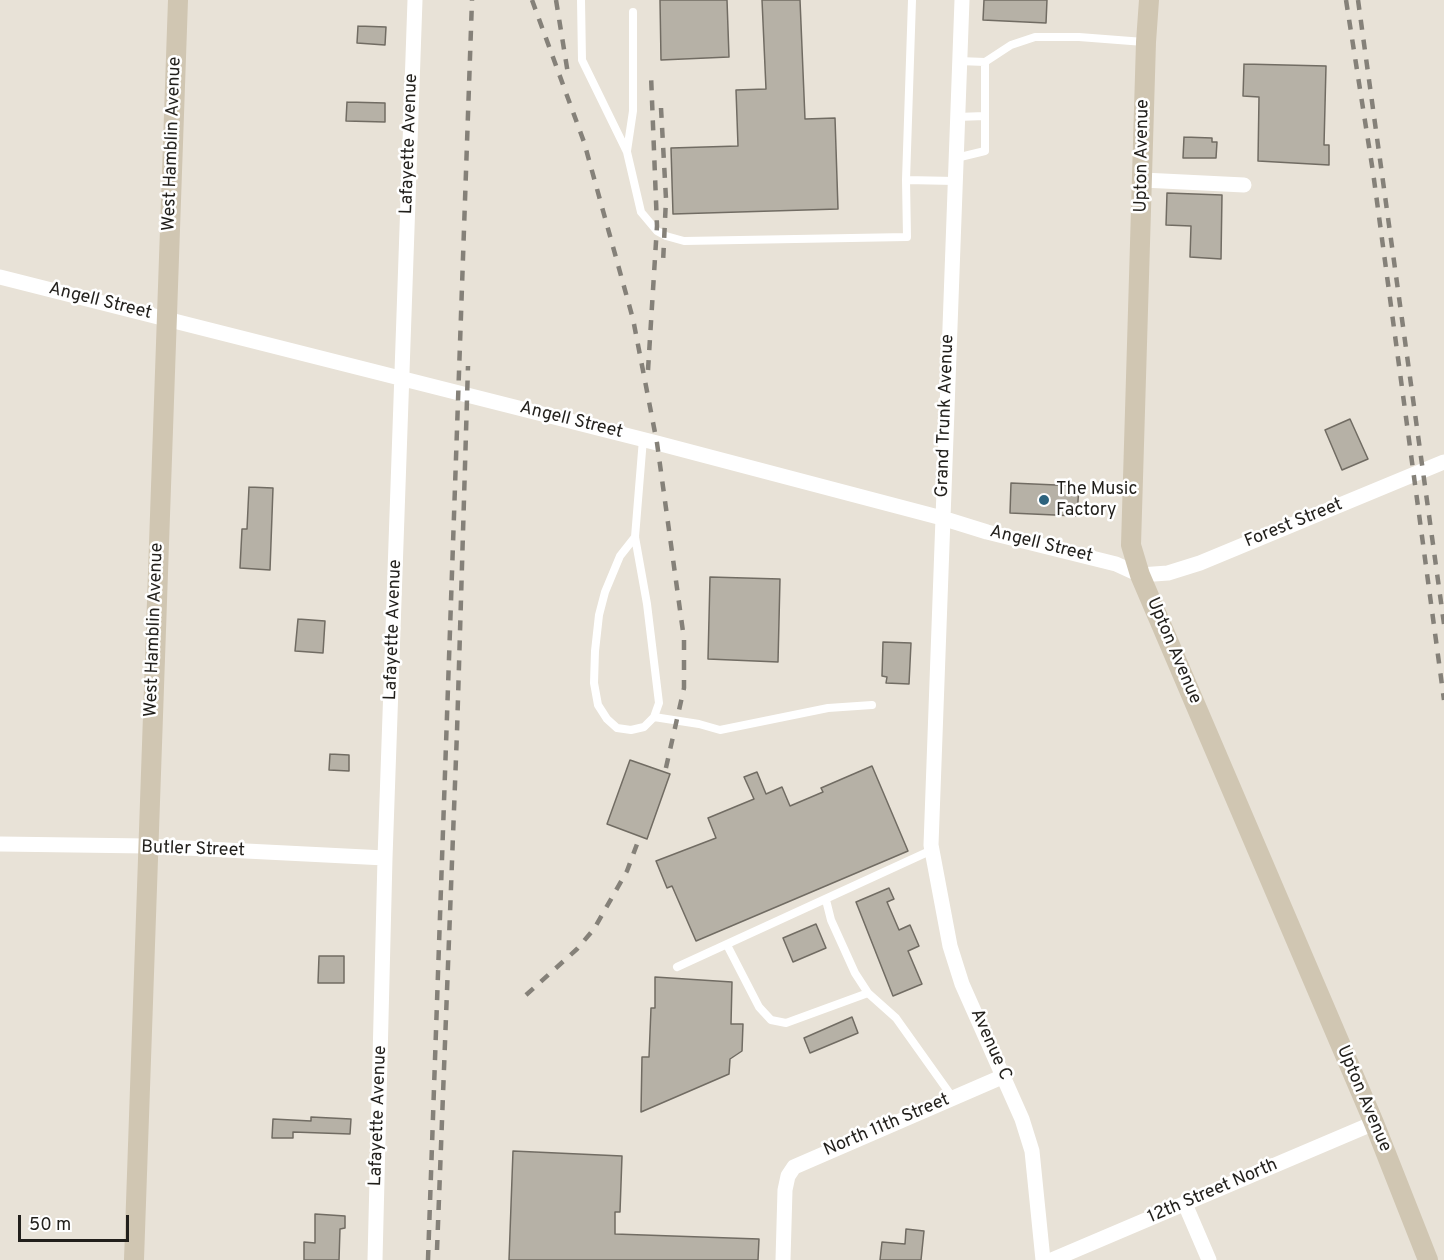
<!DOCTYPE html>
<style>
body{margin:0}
#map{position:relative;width:1444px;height:1260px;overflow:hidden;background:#e8e2d7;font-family:Overpass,sans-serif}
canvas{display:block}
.scale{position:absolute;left:18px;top:1215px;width:111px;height:27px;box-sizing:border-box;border:3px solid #211f1b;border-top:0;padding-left:8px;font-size:18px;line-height:21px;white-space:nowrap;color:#211f1b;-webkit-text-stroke:4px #fff;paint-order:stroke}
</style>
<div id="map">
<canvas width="1444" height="1260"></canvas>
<div class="scale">50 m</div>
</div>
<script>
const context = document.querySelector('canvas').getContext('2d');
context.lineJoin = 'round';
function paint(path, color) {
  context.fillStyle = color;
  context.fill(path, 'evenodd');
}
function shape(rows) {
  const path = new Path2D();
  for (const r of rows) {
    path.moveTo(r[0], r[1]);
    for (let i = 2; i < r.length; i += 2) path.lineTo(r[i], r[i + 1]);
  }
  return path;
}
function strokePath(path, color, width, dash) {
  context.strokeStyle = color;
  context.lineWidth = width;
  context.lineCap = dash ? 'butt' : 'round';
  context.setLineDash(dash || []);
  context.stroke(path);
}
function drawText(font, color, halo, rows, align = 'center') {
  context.font = font + ' Overpass,sans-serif';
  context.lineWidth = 5;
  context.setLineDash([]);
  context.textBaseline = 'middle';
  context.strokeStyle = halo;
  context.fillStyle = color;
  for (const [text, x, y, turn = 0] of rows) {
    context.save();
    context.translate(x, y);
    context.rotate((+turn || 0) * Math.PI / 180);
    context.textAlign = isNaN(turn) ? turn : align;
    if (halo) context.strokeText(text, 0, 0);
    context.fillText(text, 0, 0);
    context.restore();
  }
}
const building = shape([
 [660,0,727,0,729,57,661,60,660,0],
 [762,0,800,0,805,119,835,118,838,209,673,214,671,148,738,146,736,90,766,89,762,0],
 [984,0,1047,0,1046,23,983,20,984,0],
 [358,26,386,27,385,45,357,43,358,26],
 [1244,64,1326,66,1324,145,1329,145,1329,165,1258,161,1259,97,1243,96,1244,64],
 [347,102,385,103,385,122,346,121,347,102],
 [1184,137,1212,138,1212,142,1217,142,1216,158,1183,158,1184,137],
 [1167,193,1222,195,1221,259,1190,257,1191,226,1166,225,1167,193],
 [1350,419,1368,459,1342,470,1325,430,1350,419],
 [1011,483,1079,486,1077,516,1010,513,1011,483],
 [249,487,273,488,270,570,240,568,242,529,247,529,249,487],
 [710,577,780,579,778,662,708,659,710,577],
 [298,619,325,621,323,653,295,651,298,619],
 [883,642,911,643,909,684,886,683,887,677,882,676,883,642],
 [330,754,349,755,349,771,329,770,330,754],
 [630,760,670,774,647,839,607,824,630,760],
 [872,766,908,851,696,941,672,886,667,888,656,861,716,838,708,818,754,799,744,777,757,772,766,794,782,787,790,806,823,792,821,788,872,766],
 [889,888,894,899,887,902,899,930,910,925,919,946,908,951,922,984,893,996,856,902,889,888],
 [816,924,826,948,793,962,783,938,816,924],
 [319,956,344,956,344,983,318,983,319,956],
 [655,977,732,982,731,1024,743,1024,742,1051,730,1059,729,1074,641,1112,642,1057,649,1057,651,1008,655,1008,655,977],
 [852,1017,858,1033,810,1053,804,1038,852,1017],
 [311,1117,351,1119,350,1134,293,1132,293,1138,272,1138,273,1119,311,1121,311,1117],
 [513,1151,622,1156,620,1212,615,1212,615,1234,759,1239,758,1260,509,1260,513,1151],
 [315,1214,345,1216,345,1228,340,1229,339,1260,304,1260,304,1242,315,1243,315,1214],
 [906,1229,924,1231,921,1260,880,1260,882,1242,905,1244,906,1229]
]);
paint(building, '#b6b1a6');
strokePath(building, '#716c63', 1.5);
strokePath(shape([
 [581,0,582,60,627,152,641,212,657,231,666,236,684,241,907,237,906,180,955,181],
 [959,61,985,62,1011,45,1035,37,1079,37,1144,42],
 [957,117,985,116],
 [627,151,633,111,633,12],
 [956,158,985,151,985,62],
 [906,180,912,0],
 [635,537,620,556,605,592,599,615,595,651,594,683,598,705,607,719,617,728,631,730,644,727,654,717,659,703,647,604,635,537,643,439],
 [654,717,699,724,720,730,828,708,872,705],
 [826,900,831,920,855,973,868,993,896,1018,953,1098],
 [727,945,759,1007,771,1020,786,1023,868,993],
 [677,967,932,850]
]), '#fff', 8);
strokePath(shape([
 [962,0,931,845,950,946,962,984,1022,1119,1032,1151,1043,1260],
 [1143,180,1244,185],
 [0,277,657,443,942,518,987,532,1116,564,1140,575,1168,573,1200,563,1444,462],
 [0,844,147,846,385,858],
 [1185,1204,1209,1260],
 [375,1260,385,858,415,0],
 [783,1260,785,1190,788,1176,794,1167,1004,1076],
 [1052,1260,1374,1123]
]), '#fff', 15);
strokePath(shape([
 [1149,0,1146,42,1131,545,1140,575,1374,1123,1428,1260],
 [134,1260,178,0]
]), '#d0c6b2', 20);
strokePath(shape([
 [532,0,584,142,633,319,657,443,684,639,684,688,665,772],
 [556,0,568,74],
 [1346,0,1373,172,1444,700],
 [1358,0,1444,624],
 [661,108,666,199,663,263],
 [648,370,657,226,651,75],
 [526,995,577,949,594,929,627,871,640,836],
 [437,1250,457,732,468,366],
 [428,1260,472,0]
]), '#858179', 4.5, [10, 10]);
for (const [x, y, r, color] of [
 [1044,500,6,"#2d637e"]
]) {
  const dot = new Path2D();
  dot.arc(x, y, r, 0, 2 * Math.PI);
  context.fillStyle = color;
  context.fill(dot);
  strokePath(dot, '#fff', 2);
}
drawText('18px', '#211f1b', '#fff', [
 ["West Hamblin Avenue",173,144,-88],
 ["Lafayette Avenue",410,144,-88],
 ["Upton Avenue",1143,156,-89],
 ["Angell Street",100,302,14],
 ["Grand Trunk Avenue",946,416,-88],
 ["Angell Street",571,421,14],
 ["Forest Street",1294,524,-22],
 ["Angell Street",1041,545,14],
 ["West Hamblin Avenue",155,630,-88],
 ["Lafayette Avenue",394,630,-88],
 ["Upton Avenue",1173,651,67],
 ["Butler Street",193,850,2],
 ["Avenue C",990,1045,66],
 ["Upton Avenue",1363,1099,67],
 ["Lafayette Avenue",379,1116,-88],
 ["North 11th Street",887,1126,-23],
 ["12th Street North",1213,1192,-23]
]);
drawText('18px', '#211f1b', '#fff', [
 ["The Music",1056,490],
 ["Factory",1056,511]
], 'left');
</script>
